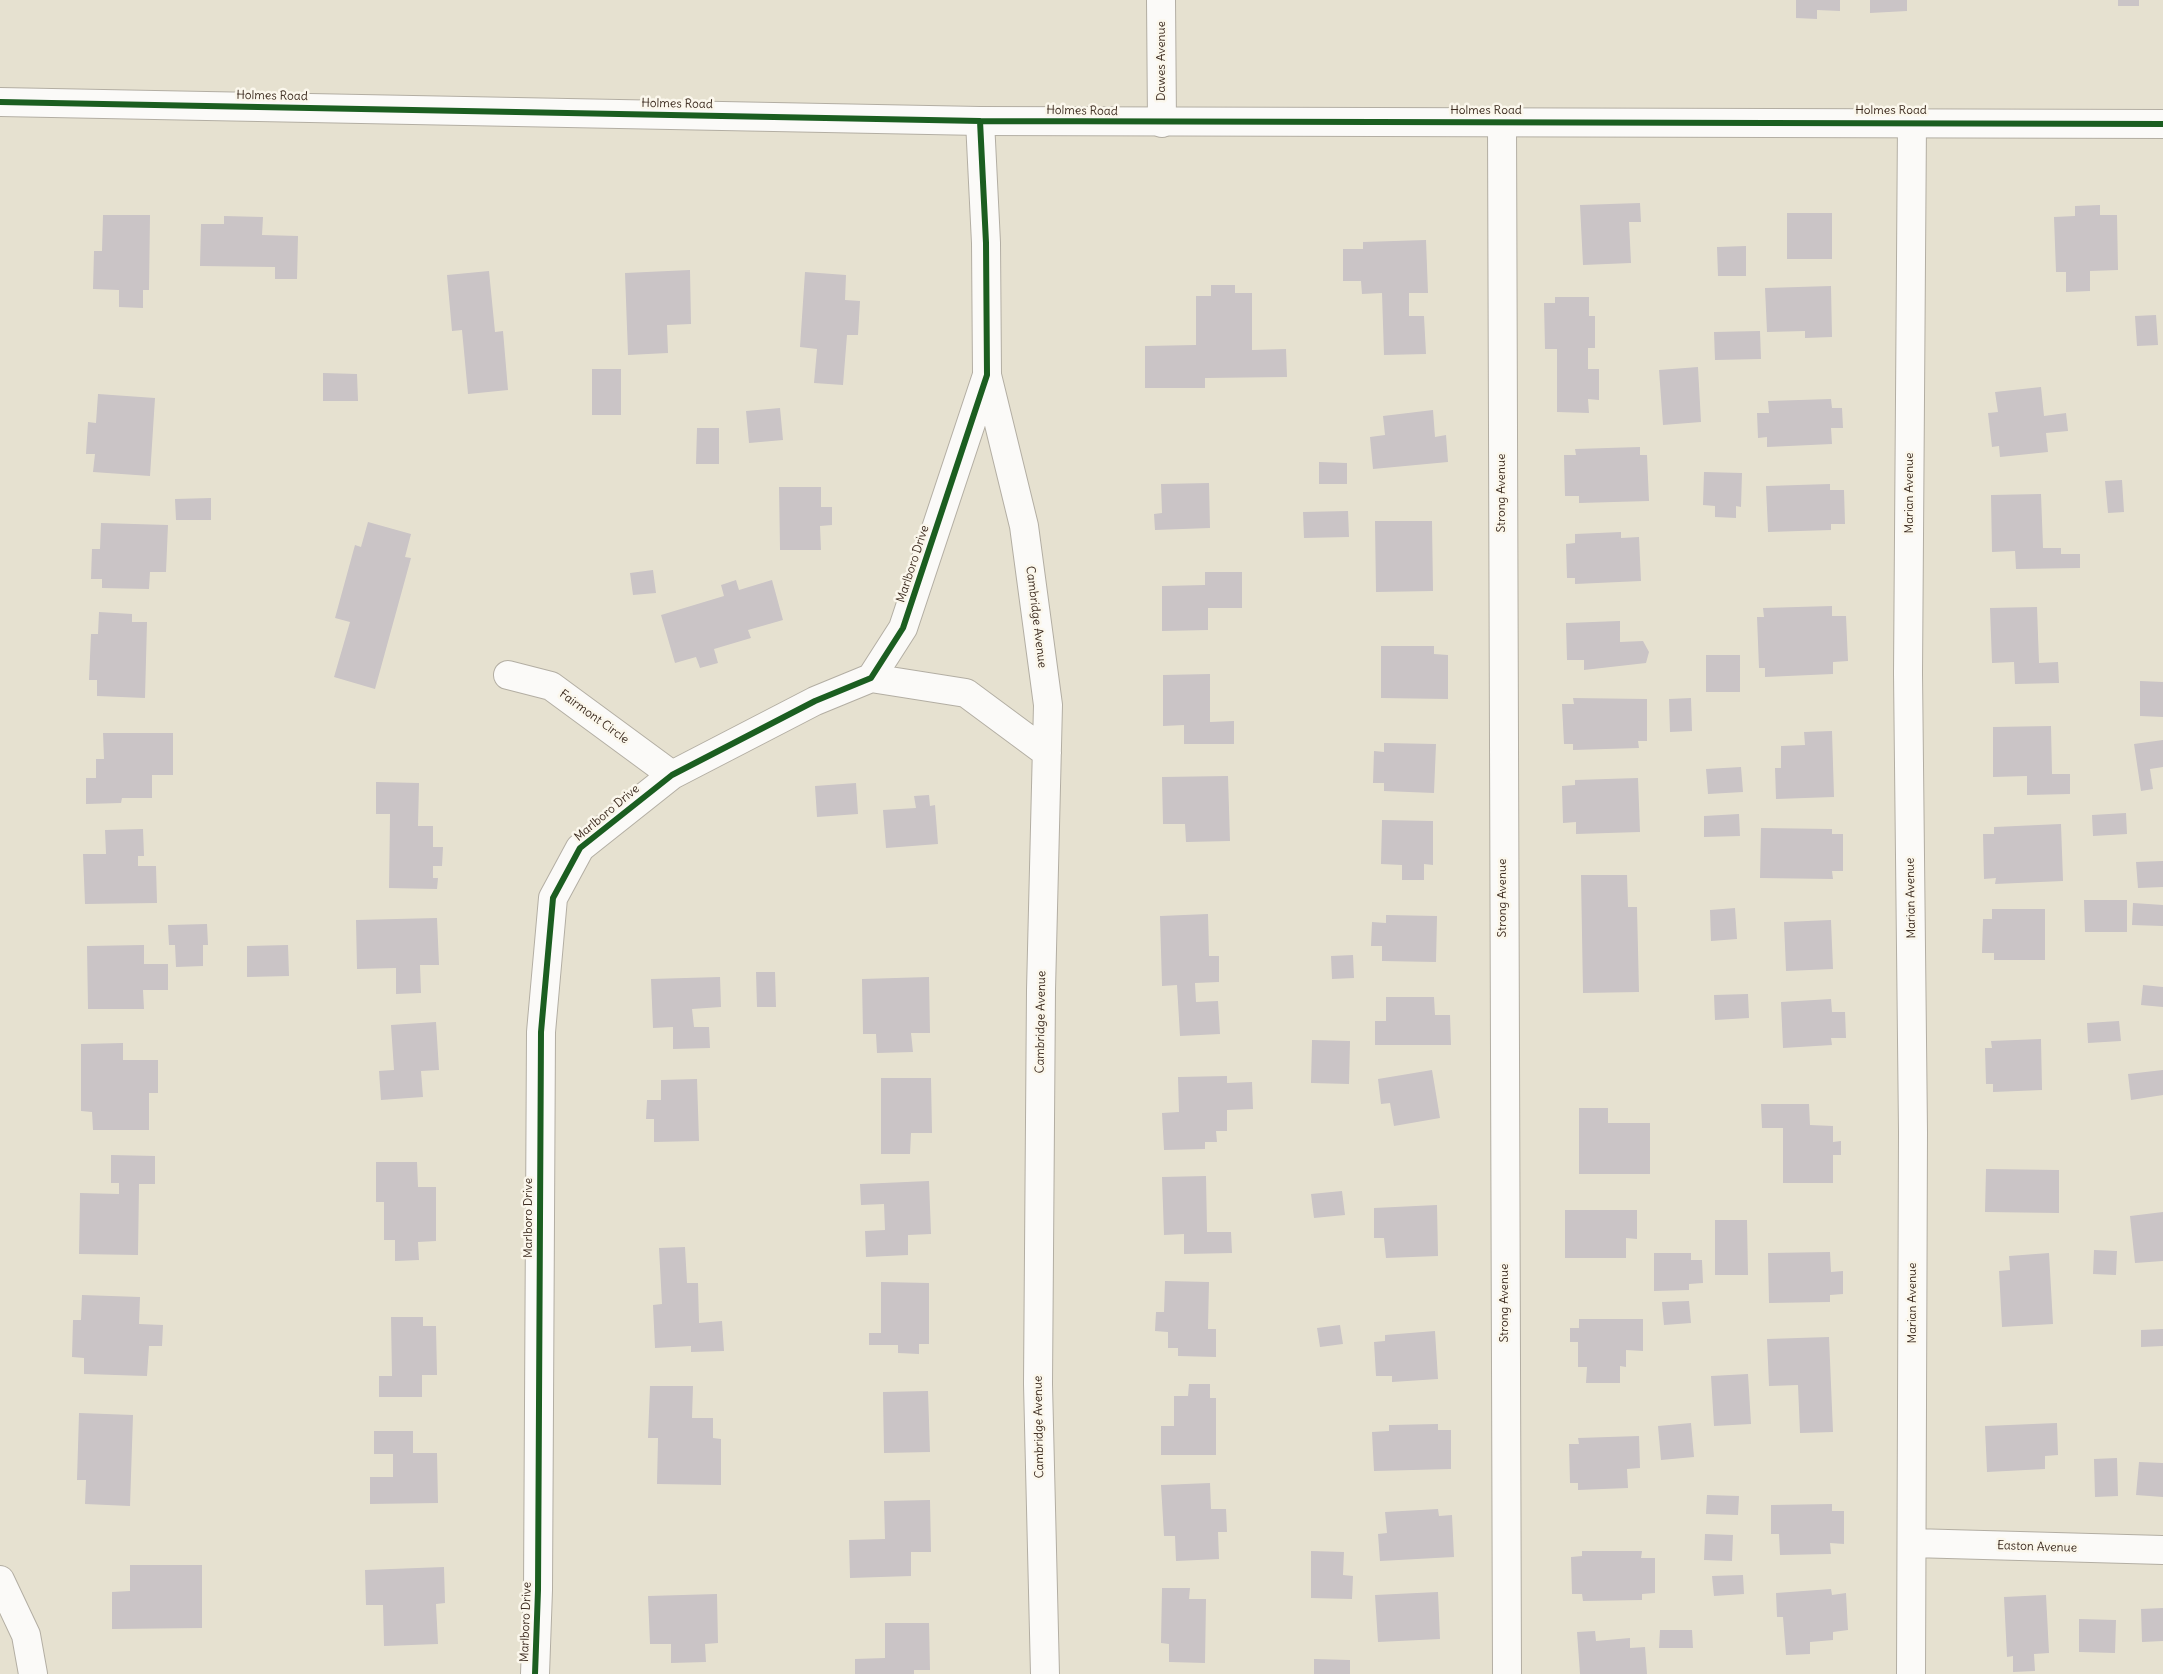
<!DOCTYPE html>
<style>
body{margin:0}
canvas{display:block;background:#e6e1d0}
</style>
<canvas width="2163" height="1674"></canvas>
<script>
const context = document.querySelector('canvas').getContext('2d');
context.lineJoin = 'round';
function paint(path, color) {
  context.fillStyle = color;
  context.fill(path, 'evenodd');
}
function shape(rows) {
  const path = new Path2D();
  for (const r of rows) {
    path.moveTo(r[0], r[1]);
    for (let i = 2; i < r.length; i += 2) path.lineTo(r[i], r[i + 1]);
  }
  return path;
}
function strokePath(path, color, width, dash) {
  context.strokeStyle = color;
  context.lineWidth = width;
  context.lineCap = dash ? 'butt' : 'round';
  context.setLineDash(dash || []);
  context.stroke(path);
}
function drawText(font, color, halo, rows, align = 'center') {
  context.font = font + ' Delius,sans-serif';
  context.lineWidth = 5;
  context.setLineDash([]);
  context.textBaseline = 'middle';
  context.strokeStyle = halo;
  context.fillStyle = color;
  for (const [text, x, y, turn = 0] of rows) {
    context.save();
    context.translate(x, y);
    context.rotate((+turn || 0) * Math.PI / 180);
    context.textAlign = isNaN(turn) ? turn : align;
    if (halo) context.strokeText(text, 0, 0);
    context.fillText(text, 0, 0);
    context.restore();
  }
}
paint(shape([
 [1796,0,1840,0,1840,11,1817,10,1817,19,1796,18],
 [1870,0,1907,0,1907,11,1870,13],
 [2118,0,2139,0,2139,6,2118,6],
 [1640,203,1641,222,1629,222,1631,263,1583,265,1580,205],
 [2100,205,2100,215,2117,215,2118,270,2090,271,2090,291,2066,292,2066,272,2056,272,2054,217,2075,216,2075,206],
 [1787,213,1832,213,1832,259,1787,259],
 [103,215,150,215,149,290,143,290,143,308,119,307,119,290,93,289,94,251,102,251],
 [224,216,263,217,262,235,298,236,297,279,275,279,275,267,200,266,201,224,224,224],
 [1426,240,1428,293,1409,293,1409,316,1424,316,1426,354,1384,355,1382,293,1362,294,1361,281,1343,281,1343,249,1363,249,1363,242],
 [1746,246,1746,276,1718,276,1717,247],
 [690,270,691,324,667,325,668,353,628,355,625,273],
 [489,271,495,332,503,331,508,390,468,394,462,330,452,331,447,275],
 [805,272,846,275,845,300,860,301,858,335,847,335,843,385,814,383,817,349,800,347],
 [1211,285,1235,285,1235,293,1252,293,1252,350,1286,349,1287,377,1205,378,1205,388,1145,388,1145,346,1196,345,1196,296,1211,296],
 [1831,286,1832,337,1805,338,1805,331,1767,332,1765,288],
 [1555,297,1589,297,1589,316,1595,316,1595,348,1588,348,1588,369,1599,369,1599,400,1588,399,1589,413,1557,412,1557,349,1545,349,1544,303,1555,303],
 [2156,315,2158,345,2137,346,2135,316],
 [1760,331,1761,359,1715,360,1714,332],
 [1698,367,1701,422,1663,425,1659,370],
 [592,369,621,369,621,415,592,415],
 [323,373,357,374,358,401,323,401],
 [2041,387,2044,416,2066,413,2068,431,2046,433,2048,452,2000,457,1999,446,1992,447,1988,413,1998,412,1995,392],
 [98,394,155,398,150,476,93,472,95,454,86,454,88,422,96,423],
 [1831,399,1832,408,1842,408,1843,428,1831,428,1832,444,1767,447,1767,437,1758,438,1757,413,1769,413,1768,401],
 [780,408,783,440,749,443,746,411],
 [1433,410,1435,437,1446,435,1448,462,1373,469,1370,437,1385,435,1383,416],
 [697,428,719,428,719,464,696,464],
 [1640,447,1640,455,1647,455,1649,501,1579,503,1579,496,1565,496,1564,455,1576,455,1575,449],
 [1319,462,1347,463,1347,484,1319,484],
 [1704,472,1742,473,1741,507,1736,506,1736,518,1715,517,1715,506,1703,505],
 [2122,480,2124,512,2108,513,2105,481],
 [1209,483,1210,528,1155,530,1154,514,1162,513,1161,484],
 [1830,484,1830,490,1844,490,1845,524,1831,524,1831,530,1768,532,1766,486],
 [779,487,821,487,821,507,832,507,832,525,820,526,821,550,780,550],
 [2041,494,2043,548,2061,548,2061,554,2080,554,2080,568,2016,569,2015,551,1992,552,1991,495],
 [211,498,211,520,176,520,175,499],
 [1348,511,1349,537,1304,538,1303,512],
 [1375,521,1432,521,1433,591,1376,592],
 [368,522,411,534,405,557,411,558,375,689,334,677,350,622,335,618,355,545,361,547],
 [101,523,168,525,166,572,150,572,149,589,102,588,102,579,91,579,92,549,100,549],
 [1621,532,1621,538,1639,537,1641,581,1575,584,1575,578,1567,578,1566,544,1575,543,1575,534],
 [653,570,656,593,633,595,630,573],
 [1205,572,1242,572,1242,608,1208,608,1208,630,1162,631,1162,586,1205,585],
 [736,580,739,590,772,580,783,620,748,630,751,638,714,649,718,663,700,668,696,657,675,663,661,615,724,596,721,585],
 [1832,606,1832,616,1846,616,1848,661,1833,662,1833,674,1765,677,1765,668,1759,668,1757,617,1764,617,1763,608],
 [2037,607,2039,663,2058,662,2059,683,2015,684,2014,662,1992,663,1990,608],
 [99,612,132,614,132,622,147,622,145,698,97,696,97,680,89,680,91,634,98,634],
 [1620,621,1620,642,1643,641,1649,652,1646,663,1584,670,1584,660,1567,660,1566,623],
 [1381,646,1434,646,1434,654,1448,655,1448,699,1381,698],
 [1706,655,1740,655,1740,692,1706,692],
 [1210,674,1210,722,1234,721,1234,744,1184,744,1184,725,1163,726,1163,675],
 [2140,681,2163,682,2163,717,2140,716],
 [1573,698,1647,699,1647,741,1638,741,1639,748,1573,750,1573,744,1564,744,1562,704,1574,704],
 [1691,698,1692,731,1670,732,1669,699],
 [2051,726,2052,774,2070,774,2070,794,2027,795,2027,776,1993,777,1993,727],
 [1832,731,1834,797,1776,799,1775,768,1781,768,1781,746,1805,745,1804,732],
 [103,733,173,733,173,775,152,775,152,798,122,798,121,803,86,804,86,778,96,778,96,759,104,759],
 [2163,740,2163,767,2150,769,2153,789,2141,791,2134,744],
 [1384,743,1436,744,1434,793,1384,791,1384,783,1373,783,1374,751,1384,752],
 [1741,767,1743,792,1708,794,1706,769],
 [1228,776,1230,841,1186,842,1185,824,1163,824,1162,777],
 [1638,778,1640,832,1576,834,1576,822,1563,823,1562,786,1575,785,1575,780],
 [376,782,419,783,418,826,433,826,433,847,443,847,442,866,433,866,433,878,438,878,437,889,389,888,390,814,376,814],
 [856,783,858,814,817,817,815,786],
 [929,795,930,806,935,805,938,844,886,848,883,810,916,808,914,796],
 [2126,813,2127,834,2093,836,2092,815],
 [1739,814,1740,836,1704,837,1704,816],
 [1382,820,1433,821,1433,865,1424,864,1424,880,1402,880,1402,865,1381,864],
 [2061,824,2063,881,1995,884,1996,878,1984,879,1983,834,1994,834,1994,827],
 [1761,828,1832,829,1832,834,1843,834,1843,871,1832,871,1833,879,1760,878],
 [143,829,144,856,138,856,138,866,156,866,157,903,85,904,83,854,106,854,105,830],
 [2163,861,2163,887,2138,888,2136,862],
 [1581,875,1627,875,1628,907,1637,907,1639,992,1583,993],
 [2084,900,2127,900,2127,932,2085,932],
 [2133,903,2163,905,2163,926,2132,925],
 [1735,908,1737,939,1711,941,1710,910],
 [1992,909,2045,909,2045,960,1994,960,1994,953,1982,953,1983,919,1992,919],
 [1208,914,1209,956,1219,956,1219,982,1195,983,1196,1002,1218,1001,1220,1034,1180,1036,1177,985,1162,986,1160,916],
 [1386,915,1437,916,1436,962,1382,961,1382,946,1371,946,1372,922,1386,923],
 [437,918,439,965,420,965,421,993,396,994,396,968,357,969,356,920],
 [1831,920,1833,969,1786,971,1784,922],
 [207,924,208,945,203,945,203,966,176,967,175,945,169,945,168,925],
 [144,945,144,964,168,964,168,990,143,990,144,1009,88,1009,87,946],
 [288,945,289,976,247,977,247,946],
 [1353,955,1354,978,1332,979,1331,956],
 [756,972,775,972,776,1007,757,1007],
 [720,977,721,1007,692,1009,694,1027,709,1027,710,1048,673,1049,673,1027,653,1028,651,979],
 [929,977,930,1033,911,1033,913,1052,877,1053,876,1034,863,1034,862,979],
 [2143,985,2163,987,2163,1007,2141,1005],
 [1748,994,1749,1018,1715,1020,1714,995],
 [1386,997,1434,997,1435,1015,1450,1015,1451,1045,1375,1045,1375,1021,1386,1021],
 [1831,999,1832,1012,1845,1012,1846,1038,1831,1038,1832,1045,1783,1048,1781,1002],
 [2119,1021,2121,1041,2088,1043,2087,1023],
 [436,1022,439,1070,421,1071,423,1097,381,1100,379,1071,394,1070,391,1025],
 [2041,1039,2042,1090,1993,1092,1993,1084,1986,1084,1985,1048,1992,1048,1991,1041],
 [1312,1040,1350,1041,1349,1084,1311,1083],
 [123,1043,123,1060,158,1060,158,1093,149,1093,149,1130,93,1130,92,1112,81,1111,81,1044],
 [1432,1070,1440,1118,1394,1126,1390,1103,1381,1104,1378,1079],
 [2163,1070,2163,1095,2131,1100,2128,1074],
 [1227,1076,1227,1083,1252,1082,1253,1109,1227,1110,1227,1131,1216,1131,1217,1142,1205,1142,1205,1149,1164,1150,1162,1113,1179,1112,1178,1077],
 [881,1078,931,1078,932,1133,911,1133,910,1154,881,1154],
 [697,1079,699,1141,654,1142,654,1119,646,1119,647,1100,661,1100,661,1080],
 [1761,1104,1809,1104,1810,1125,1833,1126,1833,1142,1841,1141,1841,1155,1833,1155,1833,1183,1783,1183,1783,1128,1762,1128],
 [1579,1108,1608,1108,1608,1123,1650,1123,1650,1174,1579,1174],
 [111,1155,155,1156,155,1184,139,1184,138,1255,79,1254,80,1193,119,1194,119,1183,111,1183],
 [376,1162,417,1162,418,1187,436,1187,436,1241,418,1242,419,1260,395,1261,395,1240,384,1240,384,1202,376,1202],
 [1986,1169,2059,1170,2059,1213,1985,1212],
 [1206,1176,1207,1232,1231,1232,1232,1253,1184,1254,1184,1234,1164,1235,1162,1177],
 [929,1181,931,1234,908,1235,908,1255,866,1257,865,1231,885,1230,884,1204,861,1205,860,1184],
 [1342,1191,1345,1215,1314,1218,1311,1194],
 [1437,1205,1438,1256,1386,1258,1384,1238,1374,1238,1374,1208],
 [1565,1210,1637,1210,1637,1239,1626,1238,1626,1258,1565,1258],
 [2163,1212,2163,1261,2135,1263,2130,1216],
 [1715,1220,1747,1220,1748,1275,1715,1275],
 [685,1247,687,1283,698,1283,699,1323,722,1321,724,1351,691,1352,691,1346,655,1348,653,1305,662,1304,659,1248],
 [2094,1250,2117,1251,2116,1275,2093,1274],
 [1830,1252,1831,1272,1843,1271,1843,1294,1830,1295,1830,1302,1769,1303,1768,1253],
 [1654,1253,1691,1253,1691,1260,1702,1260,1703,1283,1689,1284,1689,1290,1654,1291],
 [2049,1253,2053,1324,2002,1327,1999,1271,2010,1270,2009,1256],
 [1165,1281,1209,1282,1208,1329,1216,1329,1216,1357,1178,1356,1178,1348,1168,1348,1168,1332,1155,1331,1156,1312,1164,1312],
 [881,1282,929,1283,929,1344,919,1344,919,1354,898,1353,898,1345,869,1345,869,1333,881,1333],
 [82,1295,140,1297,139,1324,163,1325,162,1346,149,1346,147,1376,84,1374,84,1358,72,1357,73,1320,81,1320],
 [1689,1301,1691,1323,1664,1325,1662,1302],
 [391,1317,423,1317,423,1326,436,1326,437,1375,422,1375,422,1397,379,1397,379,1376,392,1376],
 [1579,1319,1643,1319,1643,1351,1626,1350,1626,1367,1620,1366,1620,1383,1586,1383,1587,1367,1578,1367,1578,1342,1570,1342,1570,1328,1579,1328],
 [1340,1325,1343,1344,1320,1347,1317,1328],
 [2163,1329,2163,1346,2141,1347,2141,1330],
 [1435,1331,1438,1379,1392,1382,1392,1376,1376,1376,1374,1342,1385,1341,1385,1335],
 [1829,1337,1833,1432,1800,1433,1798,1385,1769,1386,1767,1339],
 [1748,1374,1751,1424,1714,1426,1711,1376],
 [1189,1384,1210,1384,1210,1398,1216,1398,1216,1455,1161,1455,1161,1426,1174,1426,1174,1396,1188,1396],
 [650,1386,693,1386,692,1418,713,1418,713,1438,721,1439,721,1485,657,1484,658,1438,648,1438],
 [928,1391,930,1452,884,1453,883,1392],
 [79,1413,133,1415,130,1506,85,1504,86,1480,77,1480],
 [1691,1423,1694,1457,1661,1460,1658,1426],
 [2057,1423,2058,1455,2045,1456,2045,1469,1987,1472,1985,1426],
 [1438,1424,1438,1430,1451,1430,1451,1469,1374,1471,1372,1432,1389,1431,1389,1425],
 [374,1431,413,1431,413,1453,437,1453,438,1503,370,1504,370,1477,393,1477,393,1454,374,1454],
 [1639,1436,1640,1468,1627,1469,1628,1488,1578,1490,1578,1483,1570,1483,1569,1444,1579,1444,1578,1438],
 [2117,1458,2118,1496,2095,1497,2094,1459],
 [2139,1462,2163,1463,2163,1497,2136,1495],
 [1210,1483,1211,1509,1226,1509,1227,1532,1218,1532,1219,1559,1176,1561,1175,1536,1164,1536,1161,1485],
 [1707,1495,1739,1496,1738,1515,1706,1514],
 [930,1500,931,1552,911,1552,911,1576,850,1578,849,1540,885,1539,884,1501],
 [1832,1504,1832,1511,1844,1511,1844,1544,1830,1543,1831,1554,1780,1555,1779,1534,1771,1534,1771,1505],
 [1438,1509,1439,1516,1452,1515,1454,1557,1380,1561,1378,1534,1387,1533,1385,1512],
 [1705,1534,1733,1535,1732,1561,1704,1560],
 [1311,1551,1344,1552,1343,1575,1353,1576,1352,1599,1311,1598],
 [1582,1551,1642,1551,1641,1558,1655,1558,1655,1593,1642,1594,1642,1600,1583,1601,1582,1594,1572,1594,1571,1557,1582,1556],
 [130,1565,202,1565,202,1628,112,1629,112,1592,130,1591],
 [444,1567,445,1603,436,1604,438,1644,384,1646,383,1605,366,1605,365,1570],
 [1743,1575,1744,1594,1714,1596,1712,1576],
 [1162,1588,1190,1588,1189,1599,1206,1599,1205,1663,1169,1662,1169,1644,1161,1643],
 [1831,1589,1832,1595,1846,1593,1848,1630,1833,1632,1833,1640,1810,1642,1810,1654,1786,1655,1783,1617,1777,1617,1776,1593],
 [1438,1592,1440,1639,1378,1642,1375,1595],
 [717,1594,718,1643,705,1644,706,1662,671,1663,671,1644,650,1644,648,1596],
 [2046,1595,2049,1653,2034,1654,2035,1671,2013,1672,2013,1656,2007,1657,2004,1597],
 [2163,1608,2163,1641,2142,1642,2141,1609],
 [2079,1619,2116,1620,2115,1653,2079,1652],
 [885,1623,929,1623,930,1670,914,1670,914,1674,855,1674,855,1659,885,1658],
 [1660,1630,1692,1630,1693,1648,1659,1648],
 [1595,1631,1596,1641,1630,1638,1630,1648,1645,1647,1647,1674,1580,1674,1577,1632],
 [1314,1659,1350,1660,1350,1674,1314,1674]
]), '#cac4c6');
const minor = shape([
 [1161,0,1162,123],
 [1502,122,1507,1674],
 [987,375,1024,526,1048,705,1041,990,1038,1384,1045,1674],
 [508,675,551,686,672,775],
 [871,678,966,693,1047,753],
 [1912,1543,2163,1550],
 [0,1580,26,1635,33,1674],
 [535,1674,538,1590,541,1032,553,898,580,848,672,775,815,701,871,678,903,628,987,375,986,243,980,121],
 [1911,1674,1913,1132,1908,673,1912,122]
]);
const tertiary = shape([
 [0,102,980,121,2163,124]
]);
strokePath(minor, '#b3aea3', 30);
strokePath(tertiary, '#b3aea3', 30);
strokePath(minor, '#fbfaf8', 28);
strokePath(tertiary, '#fbfaf8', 28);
strokePath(shape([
 [0,102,980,121,2163,124],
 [535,1674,538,1590,541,1032,553,898,580,848,672,775,815,701,871,678,903,628,987,375,986,243,980,121]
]), '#1b5e20', 6);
drawText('12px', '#3b2a1e', '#fbf7ec', [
 ["Dawes Avenue",1162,61,-90],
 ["Holmes Road",272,96,1],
 ["Holmes Road",677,104,1],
 ["Holmes Road",1082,111,1],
 ["Holmes Road",1486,111],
 ["Holmes Road",1891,111],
 ["Strong Avenue",1502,493,-90],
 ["Marian Avenue",1910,493,-90],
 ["Marlboro Drive",913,564,-72],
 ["Cambridge Avenue",1036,617,83],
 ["Fairmont Circle",594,717,36],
 ["Marlboro Drive",607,813,-40],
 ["Strong Avenue",1503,898,-90],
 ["Marian Avenue",1911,898,-91],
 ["Cambridge Avenue",1041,1022,-89],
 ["Marlboro Drive",529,1218,-90],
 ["Strong Avenue",1505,1303,-90],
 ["Marian Avenue",1913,1303,-90],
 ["Cambridge Avenue",1039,1427,-91],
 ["Easton Avenue",2037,1547,2],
 ["Marlboro Drive",526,1622,-88]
]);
</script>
